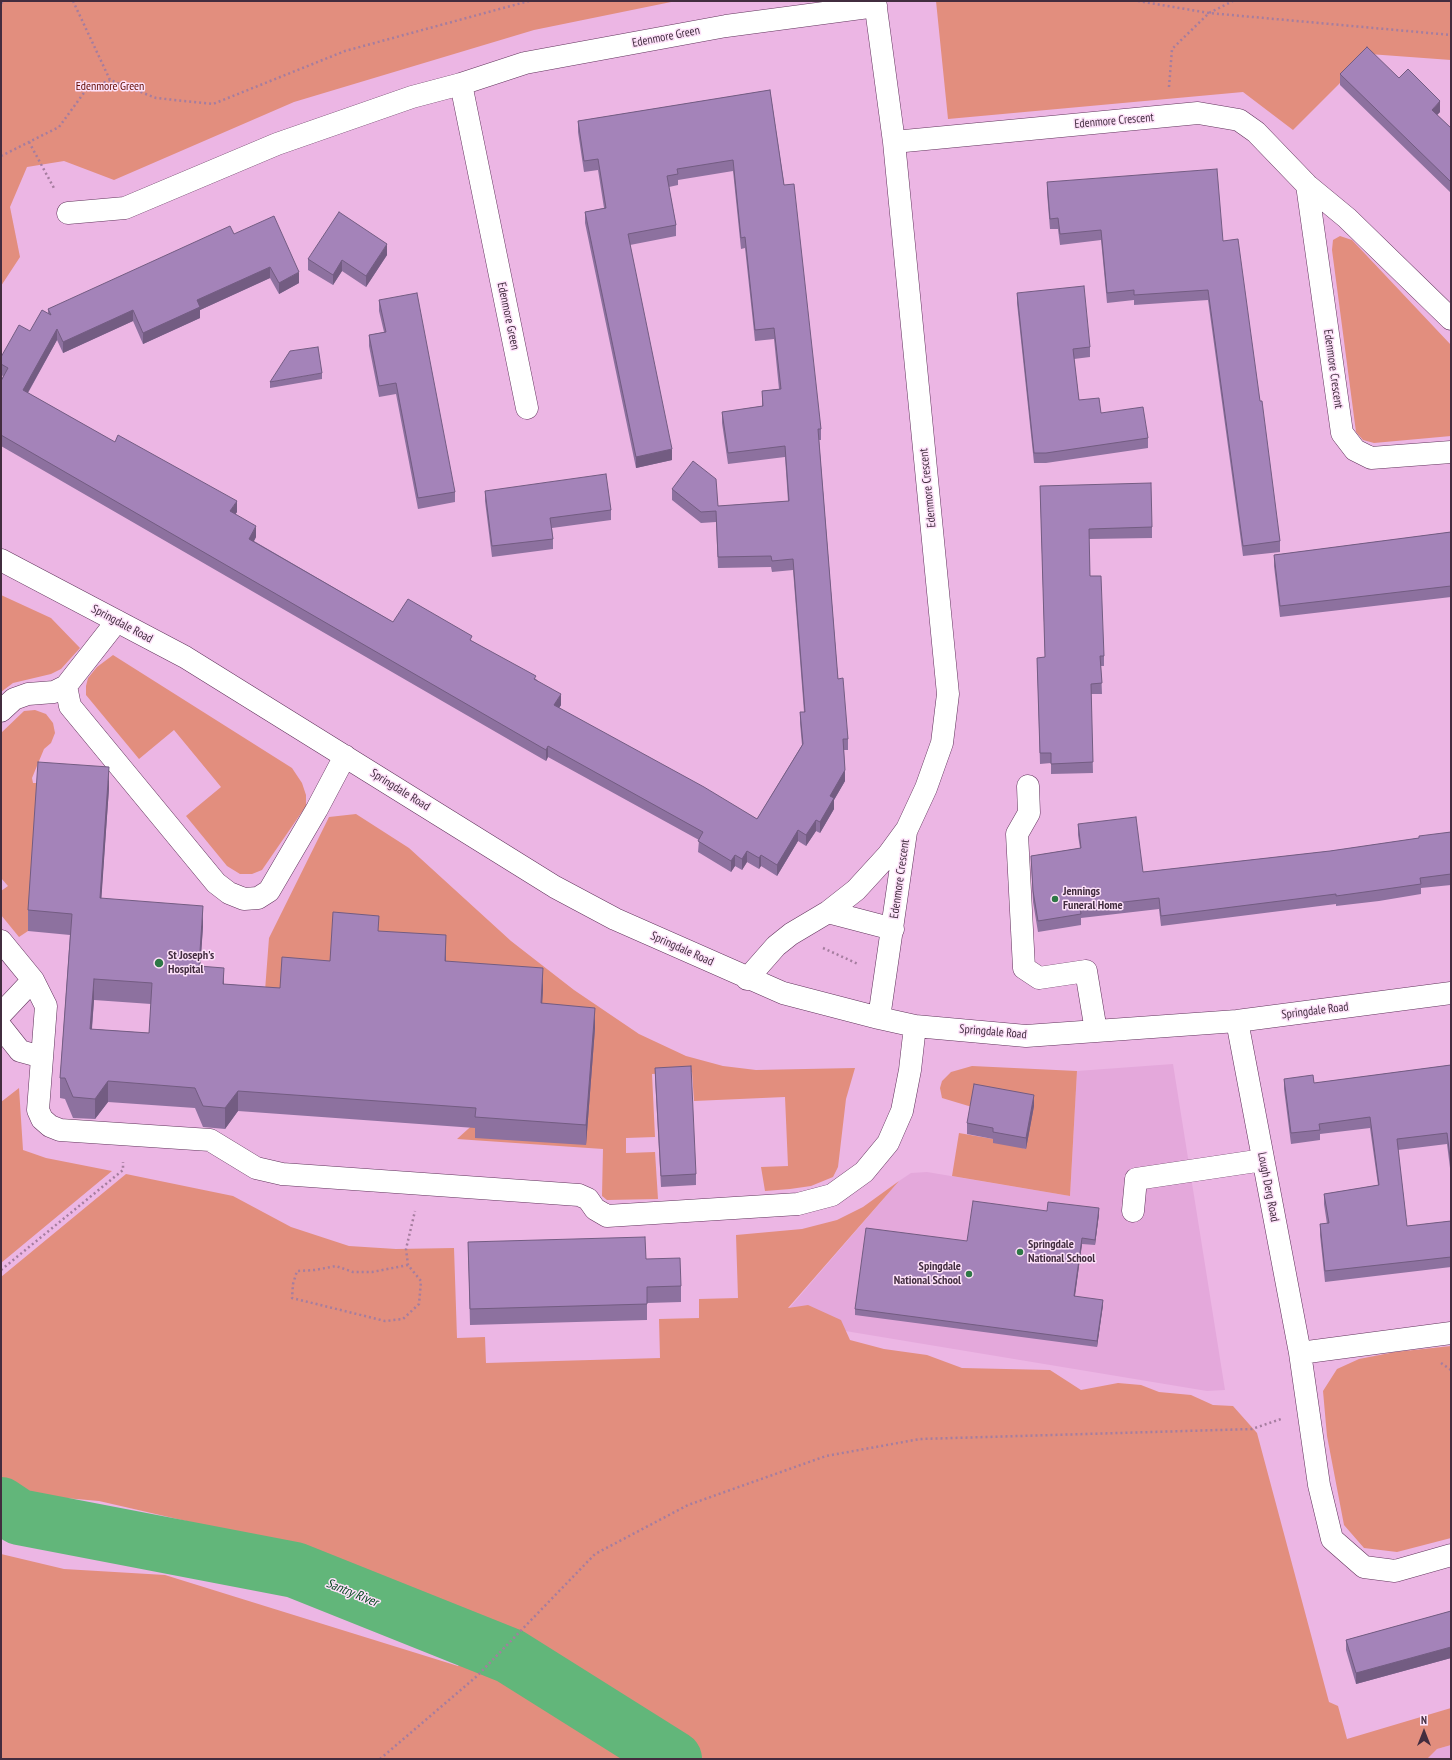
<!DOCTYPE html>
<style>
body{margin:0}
#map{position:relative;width:1452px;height:1760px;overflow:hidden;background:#ecb6e4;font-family:"PT Sans Narrow",sans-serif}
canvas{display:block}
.frame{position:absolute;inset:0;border:2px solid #422d3f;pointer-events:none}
.north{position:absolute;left:1404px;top:1712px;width:40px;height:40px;-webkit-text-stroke:3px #fde1f9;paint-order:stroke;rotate:0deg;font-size:11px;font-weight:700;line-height:16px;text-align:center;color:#422d3f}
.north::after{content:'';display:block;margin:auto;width:14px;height:18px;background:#422d3f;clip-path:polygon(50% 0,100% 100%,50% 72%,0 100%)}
</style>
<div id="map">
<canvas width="1452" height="1760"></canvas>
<div class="frame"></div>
<div class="north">N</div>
</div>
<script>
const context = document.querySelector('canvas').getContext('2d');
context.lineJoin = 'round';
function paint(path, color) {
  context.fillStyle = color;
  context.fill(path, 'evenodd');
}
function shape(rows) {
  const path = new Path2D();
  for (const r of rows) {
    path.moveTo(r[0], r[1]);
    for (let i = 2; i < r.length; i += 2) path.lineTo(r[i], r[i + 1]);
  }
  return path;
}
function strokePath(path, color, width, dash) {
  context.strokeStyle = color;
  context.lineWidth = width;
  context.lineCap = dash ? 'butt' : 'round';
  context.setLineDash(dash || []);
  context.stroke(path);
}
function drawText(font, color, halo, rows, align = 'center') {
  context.font = font + ' "PT Sans Narrow",sans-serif';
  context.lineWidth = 3;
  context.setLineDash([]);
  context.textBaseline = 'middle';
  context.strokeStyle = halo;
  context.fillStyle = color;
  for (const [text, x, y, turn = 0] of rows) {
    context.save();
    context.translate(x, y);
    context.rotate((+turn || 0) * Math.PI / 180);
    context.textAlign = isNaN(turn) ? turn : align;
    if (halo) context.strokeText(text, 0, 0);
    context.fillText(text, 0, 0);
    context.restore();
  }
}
paint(shape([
 [1173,1064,1225,1390,1207,1391,779,1320,899,1181,911,1173,927,1172,1070,1196,1077,1071],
 [1451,1745,1451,1759,1427,1759,1437,1749]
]), '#e4a8db');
paint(shape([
 [1,1,676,1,534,30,294,102,114,180,64,161,27,167,10,207,20,257,1,286],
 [936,1,1451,1,1451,60,1369,54,1293,130,1243,92,948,119],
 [1340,236,1352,240,1451,345,1451,436,1374,443,1363,440,1356,432,1332,250,1333,240],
 [1,595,51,618,80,648,61,669,51,674,13,683,1,692],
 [113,655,292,768,302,783,306,795,306,806,262,870,252,874,240,874,227,866,186,816,221,787,174,730,139,759,86,695,86,686,88,678,97,667],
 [35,710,46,714,53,723,55,733,51,743,44,749,32,778,33,783,38,783,28,931,19,937,1,915,1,891,8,886,1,878,1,733,24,711],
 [356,814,409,848,511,941,574,990,639,1034,686,1056,723,1066,756,1070,855,1068,846,1099,838,1167,833,1177,811,1186,790,1189,765,1191,761,1167,788,1166,785,1097,694,1101,692,1072,652,1074,655,1137,626,1138,626,1153,655,1152,658,1199,607,1200,602,1196,603,1149,457,1139,478,1120,330,971,278,1035,261,1043,269,938,329,817],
 [972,1066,1077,1071,1070,1196,952,1176,959,1133,993,1139,1026,1149,972,1107,942,1098,940,1088,942,1081,951,1072],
 [19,1088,23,1150,46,1158,112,1171,1,1263,1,1102],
 [126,1174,233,1196,291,1227,349,1246,396,1249,454,1248,457,1338,485,1337,486,1363,660,1358,659,1319,699,1318,699,1299,738,1298,736,1235,802,1229,837,1220,863,1207,899,1181,788,1308,808,1305,841,1320,850,1340,884,1349,927,1355,962,1368,1050,1370,1081,1390,1118,1383,1141,1385,1159,1392,1191,1395,1213,1405,1233,1406,1257,1433,1329,1702,1338,1706,1347,1739,1451,1708,1451,1745,1437,1749,1427,1759,1,1759,1,1554,64,1569,165,1575,458,1666,495,1629,403,1598,308,1549,99,1501,42,1496,1,1485,1,1277],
 [1451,1346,1451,1538,1397,1552,1364,1548,1344,1525,1327,1436,1323,1391,1337,1369,1359,1359,1395,1352]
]), '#e28e7e');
strokePath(shape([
 [1,1505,19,1517,295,1570,510,1656,674,1759]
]), '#62b67a', 56);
const minor = shape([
 [461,84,527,408],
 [894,142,1198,113,1239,120,1256,132,1307,185,1347,218,1451,319],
 [1307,185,1342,433,1355,450,1371,458,1451,452],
 [68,213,125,208,277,144,412,97,461,84,525,63,726,26,876,6],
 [1,560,185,657,555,887,615,919,783,993,879,1018,915,1026,1026,1036,1237,1021,1451,993],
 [66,686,70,706,216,883,229,893,244,899,258,898,269,891,317,809,345,756],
 [1,711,14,699,28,694,54,692,66,686,117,621],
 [1028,786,1029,813,1017,834,1024,968,1039,978,1086,971,1096,1031],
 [828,912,893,929],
 [1,941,33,980,46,1006,38,1110,42,1119,50,1126,60,1130,210,1140,256,1168,282,1174,579,1195,588,1199,595,1209,607,1216,798,1204,832,1195,864,1172,888,1143,902,1111,910,1070,915,1026],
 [747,979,776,946,791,934,828,912,856,890,888,855,907,829,926,788,942,743,948,694,894,142,875,1],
 [1,1014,33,980],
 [879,1018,906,832],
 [1237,1021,1300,1353,1319,1485,1332,1539,1364,1567,1395,1571,1451,1555],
 [1,1027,20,1051,42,1057],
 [1133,1211,1136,1179,1263,1160],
 [1300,1353,1451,1333]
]);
strokePath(minor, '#61345c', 23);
strokePath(shape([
 [73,1,110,80,156,98,213,104,345,51,529,1],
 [1138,1,1209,13,1451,35],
 [1,3,5,1],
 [1169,87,1172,49,1209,13,1233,1],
 [29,142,55,190],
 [1,156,59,127,86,90,110,80],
 [823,948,858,964],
 [408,1265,372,1272,353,1272,336,1266,315,1270,297,1271,293,1284,292,1298,385,1321,403,1319,419,1304,421,1281,408,1265,406,1249,415,1211],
 [1,1270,123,1170,123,1162],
 [1441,1363,1451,1370],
 [380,1759,477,1676,595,1554,688,1505,826,1456,920,1439,1252,1429,1281,1419]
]), '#a57d9f', 2.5, [2, 3]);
strokePath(minor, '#fff', 22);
paint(shape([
 [1340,74,1399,78,1440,112,1437,115,1451,128,1451,193,1340,85],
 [770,90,821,429,821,440,819,440,838,679,848,739,848,750,844,750,845,781,834,800,834,809,820,833,816,831,806,846,798,841,777,876,761,866,759,869,747,862,742,870,735,866,731,872,698,852,699,840,548,757,546,761,520,746,1,446,1,381,3,376,1,375,1,357,30,331,48,313,48,309,234,234,299,283,279,294,270,278,200,310,200,318,143,344,133,321,63,353,57,340,28,393,237,512,235,514,256,537,254,541,393,622,472,641,536,679,561,705,559,708,757,819,802,745,800,723,800,712,804,712,793,570,772,572,771,567,718,568,716,522,701,523,672,500,672,489,718,506,788,501,785,457,728,464,722,423,722,412,762,406,762,391,779,389,774,339,755,341,745,248,741,249,733,171,678,180,678,185,669,187,676,225,676,236,630,245,672,460,636,468,585,223,585,212,604,208,598,170,584,172,578,132,578,121],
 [1047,182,1223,241,1280,541,1280,552,1243,556,1208,300,1134,305,1134,300,1107,303,1101,240,1060,245,1058,229,1050,229,1047,193],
 [387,255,366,287,342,271,333,285,308,270,308,259],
 [1017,293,1090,347,1090,357,1074,359,1079,400,1101,413,1148,438,1148,448,1046,463,1034,463,1017,303],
 [379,300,455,492,455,502,418,509,396,394,379,397,369,346,369,335,384,332,379,311],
 [322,373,322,379,270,388,270,382],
 [1040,486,1152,527,1152,538,1089,539,1090,576,1104,656,1104,666,1101,666,1102,694,1091,694,1093,773,1051,774,1051,763,1040,764,1037,658,1045,657],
 [485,491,611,510,611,520,552,528,553,539,553,549,492,557,485,501],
 [1451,532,1451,597,1280,617,1274,566,1274,555],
 [109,788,101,899,203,926,200,966,224,984,280,988,330,961,379,931,446,956,446,961,543,989,542,1003,595,1028,586,1145,475,1138,475,1128,238,1111,225,1129,203,1127,195,1108,108,1102,95,1119,73,1118,65,1099,60,1098,60,1078,70,935,28,931,28,910],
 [94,1000,151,1004,149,1033,92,1029],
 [1078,824,1143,872,1330,851,1419,838,1451,832,1451,885,1421,888,1421,894,1379,901,1336,906,1336,904,1161,926,1159,909,1081,918,1081,925,1038,932,1033,902,1031,856,1080,848,1078,835],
 [1451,1065,1451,1176,1447,1144,1398,1150,1407,1226,1451,1221,1451,1267,1325,1282,1320,1235,1320,1224,1327,1224,1324,1204,1324,1194,1378,1185,1370,1128,1320,1134,1320,1140,1291,1144,1284,1089,1284,1079,1314,1083],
 [655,1068,696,1174,696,1185,661,1187,655,1078],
 [1034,1106,1026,1149,993,1143,993,1139,967,1134,967,1123],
 [1099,1214,1095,1245,1082,1244,1075,1296,1103,1305,1097,1347,855,1315,855,1309,967,1241],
 [468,1242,646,1259,681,1286,681,1302,647,1303,647,1320,470,1325],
 [1451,1611,1451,1658,1356,1684,1346,1650,1346,1640]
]), '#8d719f');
paint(shape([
 [1440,101,1440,112,1432,120,1432,110],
 [387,244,387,255,366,287,366,276],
 [342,260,342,271,333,285,333,275],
 [270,267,270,278,200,310,200,318,143,344,143,333,197,300],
 [299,272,299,283,279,294,279,283],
 [133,310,133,321,63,353,63,342],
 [57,329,57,340,23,401,23,390],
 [672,449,672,460,636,468,636,457],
 [237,501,237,512,230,522,230,511],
 [256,526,256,537,249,550,249,539],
 [561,694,561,705,554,716,554,705],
 [548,746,548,757,546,761,546,750],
 [109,767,109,788,100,919,100,898],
 [845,770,845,781,834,800,834,809,820,833,820,822,830,796],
 [816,820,816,831,806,846,806,835],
 [798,830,798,841,777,876,777,865],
 [747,851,747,862,742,870,742,859],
 [735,855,735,866,731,872,731,861],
 [761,855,761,866,759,869,759,858],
 [203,906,203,926,199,987,199,966],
 [446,935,446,956,445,982,445,961],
 [224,968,224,989,223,984],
 [543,968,543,989,541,1024,541,1003],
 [94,979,94,1000,90,1050,90,1029],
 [595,1008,595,1028,586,1145,586,1125],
 [108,1081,108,1102,95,1119,95,1099],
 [238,1091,238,1111,225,1129,225,1108],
 [1034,1095,1034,1106,1026,1149,1026,1138],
 [1099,1208,1099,1214,1095,1245,1095,1240],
 [1082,1238,1082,1244,1074,1302,1074,1296],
 [1103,1300,1103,1305,1097,1347,1097,1341],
 [1451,1647,1451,1658,1356,1684,1356,1673]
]), '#735c82');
const building = shape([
 [1367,47,1399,78,1408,69,1440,101,1432,110,1451,128,1451,182,1340,74,1367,47],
 [770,90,784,185,794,184,821,429,818,429,838,679,843,678,848,739,843,739,845,770,830,796,834,798,820,822,816,820,806,835,798,830,777,865,761,855,759,858,747,851,742,859,735,855,731,861,698,841,703,832,548,746,546,750,520,735,1,435,1,381,8,368,1,364,1,357,19,325,30,331,42,310,51,315,48,309,230,226,234,234,274,216,299,272,279,283,270,267,197,300,200,307,143,333,133,310,63,342,57,329,23,390,115,442,118,435,237,501,230,511,256,526,249,539,393,622,408,599,472,636,470,640,536,676,534,679,561,694,554,705,704,787,757,819,803,744,800,712,805,712,793,559,772,561,771,556,718,557,716,511,701,512,672,489,693,461,716,479,718,506,789,501,785,446,728,453,722,412,763,406,762,391,781,389,774,328,755,330,745,237,741,238,733,160,677,169,678,174,667,176,676,225,628,234,672,449,636,457,585,212,606,208,598,159,584,161,578,121,770,90],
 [1217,169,1223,241,1238,239,1260,401,1262,401,1280,541,1243,546,1208,290,1134,295,1134,290,1107,293,1101,230,1060,234,1058,218,1050,219,1047,182,1217,169],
 [339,212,387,244,366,276,342,260,333,275,308,259,339,212],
 [1084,286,1090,347,1073,349,1079,400,1099,398,1101,413,1143,407,1148,438,1046,453,1034,453,1017,293,1084,286],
 [417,293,455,492,418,498,396,383,379,386,369,335,386,332,379,300,417,293],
 [318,347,322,373,270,382,290,351,318,347],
 [606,474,611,510,550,518,553,539,492,546,485,491,606,474],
 [1151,483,1152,527,1089,529,1090,576,1101,576,1104,656,1100,656,1102,683,1091,684,1093,762,1051,764,1051,753,1040,753,1037,658,1045,657,1040,486,1151,483],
 [1451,532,1451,586,1280,606,1274,555,1451,532],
 [38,762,109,767,100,898,203,906,199,966,224,968,223,984,280,988,282,957,330,961,333,912,379,916,378,931,446,935,445,961,543,968,541,1003,595,1008,586,1125,475,1117,476,1108,238,1091,225,1108,203,1106,195,1088,108,1081,95,1099,73,1097,65,1078,60,1078,72,914,28,910,38,762],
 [94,979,152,983,149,1033,90,1029,94,979],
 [1136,817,1143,872,1330,851,1419,838,1419,836,1451,832,1451,874,1420,878,1421,884,1379,890,1336,896,1336,894,1161,916,1159,898,1080,907,1081,914,1038,921,1033,891,1031,856,1081,848,1078,824,1136,817],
 [1451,1065,1451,1165,1447,1133,1397,1139,1407,1226,1451,1221,1451,1257,1325,1271,1320,1224,1329,1223,1324,1194,1379,1185,1370,1117,1319,1124,1320,1130,1291,1133,1284,1079,1313,1075,1314,1083,1451,1065],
 [691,1066,696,1174,661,1176,655,1068,691,1066],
 [974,1084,1034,1095,1026,1138,993,1132,993,1128,967,1123,974,1084],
 [973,1201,1047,1211,1048,1202,1099,1208,1095,1240,1082,1238,1074,1296,1103,1300,1097,1341,855,1309,866,1228,967,1241,973,1201],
 [645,1237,646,1259,680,1258,681,1286,647,1287,647,1304,470,1309,468,1242,645,1237],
 [1451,1611,1451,1647,1356,1673,1346,1640,1451,1611]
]);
paint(building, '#a483b9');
strokePath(building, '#735c82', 1);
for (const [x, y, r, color] of [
 [1055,899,4,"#2e7846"],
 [159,963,5,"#2e7846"],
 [1020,1252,4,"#2e7846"],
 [969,1274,4,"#2e7846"]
]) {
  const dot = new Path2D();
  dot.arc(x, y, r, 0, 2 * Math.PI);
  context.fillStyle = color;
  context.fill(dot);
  strokePath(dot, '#fde1f9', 1.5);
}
drawText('12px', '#422d3f', '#fde1f9', [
 ["Edenmore Green",666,37,-11],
 ["Edenmore Crescent",1114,121,-5],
 ["Edenmore Green",508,316,78],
 ["Edenmore Crescent",1333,369,82],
 ["Edenmore Crescent",928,488,-96],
 ["Springdale Road",122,624,28],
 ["Springdale Road",400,790,32],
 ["Edenmore Crescent",900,879,-82],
 ["Springdale Road",682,949,24],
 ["Springdale Road",1315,1011,-7],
 ["Springdale Road",993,1032,5],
 ["Lough Derg Road",1268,1187,79]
]);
drawText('12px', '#610a01', '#fde1f9', [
 ["Edenmore Green",110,87]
]);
drawText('bold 12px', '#422d3f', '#fde1f9', [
 ["Jennings",1063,892],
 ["Funeral Home",1063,906],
 ["St Joseph's",168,956],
 ["Hospital",168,970],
 ["Springdale",1028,1245],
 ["National School",1028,1259],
 ["Spingdale",961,1267,"right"],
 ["National School",961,1281,"right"]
], 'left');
drawText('italic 13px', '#094a23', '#fde1f9', [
 ["Santry River",352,1593,22]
]);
</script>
